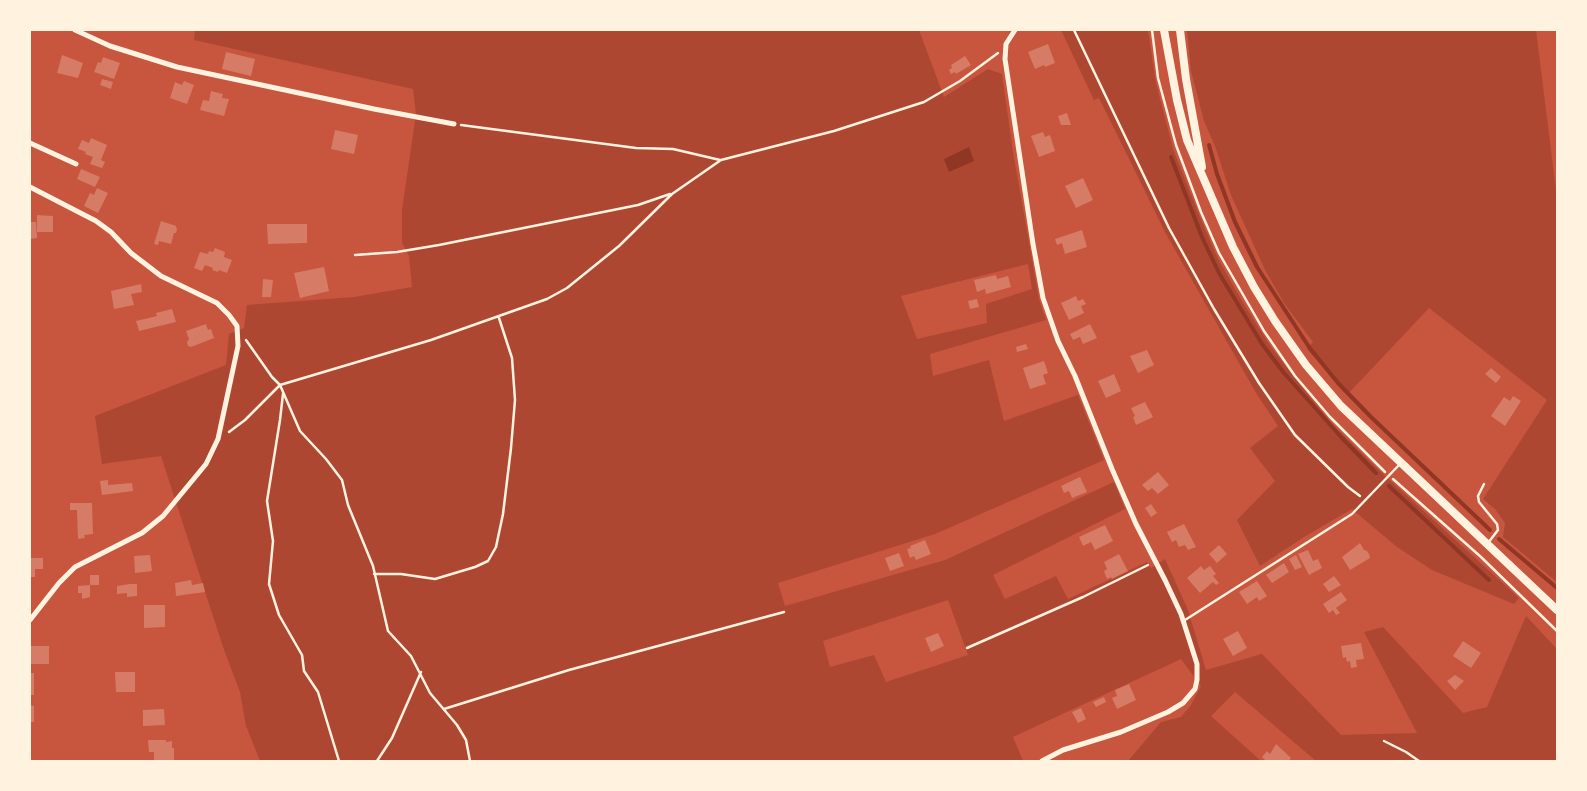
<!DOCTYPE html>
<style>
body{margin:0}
#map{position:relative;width:1587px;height:791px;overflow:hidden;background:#c8553d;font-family:Jost,sans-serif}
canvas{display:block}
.frame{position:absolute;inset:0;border:31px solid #fff3e0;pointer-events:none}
</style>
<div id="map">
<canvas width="1587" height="791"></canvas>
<div class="frame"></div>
</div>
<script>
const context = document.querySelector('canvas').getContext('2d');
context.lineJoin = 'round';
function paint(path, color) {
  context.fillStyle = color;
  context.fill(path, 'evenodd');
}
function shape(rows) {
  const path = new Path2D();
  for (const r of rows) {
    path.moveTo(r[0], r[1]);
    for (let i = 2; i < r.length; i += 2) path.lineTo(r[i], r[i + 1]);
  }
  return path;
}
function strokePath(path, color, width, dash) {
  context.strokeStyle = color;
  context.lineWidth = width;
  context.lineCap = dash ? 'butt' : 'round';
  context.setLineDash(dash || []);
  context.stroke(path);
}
paint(shape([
 [195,30,919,30,944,97,988,69,1002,74,1013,152,1039,299,1046,320,930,354,933,376,989,360,1004,421,1078,395,1104,460,935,534,778,583,785,606,945,560,1114,482,1125,509,993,575,1005,599,1056,576,1068,599,1147,562,1151,568,1165,559,1188,610,1206,670,1262,654,1341,735,1417,733,1364,632,1383,627,1463,713,1487,707,1526,616,1557,649,1557,761,1316,761,1235,692,1211,716,1261,761,1128,761,1161,722,1181,717,1191,705,1201,686,1181,659,1013,737,1023,761,260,761,246,726,240,692,223,647,161,456,102,464,95,416,226,365,229,334,244,328,247,305,354,297,412,287,409,256,402,243,402,210,416,114,413,89,194,40],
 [1028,264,1032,289,986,304,987,323,917,339,901,296],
 [948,600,968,655,886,682,874,655,830,667,823,641],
 [1061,30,1148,30,1156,83,1173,149,1200,217,1218,259,1245,306,1271,347,1298,382,1333,425,1382,473,1519,598,1514,604,1432,570,1397,547,1352,509,1304,537,1260,566,1237,520,1275,481,1250,448,1278,426,1256,393,1166,234,1099,98,1094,100],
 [1187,30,1536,30,1557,198,1557,582,1503,537,1505,523,1495,509,1483,499,1547,400,1429,308,1347,395,1307,349,1313,342,1284,303,1265,270,1231,195,1215,146,1204,121,1191,71]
]), '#ae4732');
paint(shape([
 [969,147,974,161,949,172,944,159]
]), '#8f3625');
strokePath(shape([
 [1209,145,1217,174,1235,222,1257,267,1309,347,1338,383,1371,417,1490,530],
 [1171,157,1202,237,1219,273,1262,344,1284,373,1342,438,1376,473],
 [1389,486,1489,580],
 [1499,539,1557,588]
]), '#8f3625', 4);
paint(shape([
 [1048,44,1055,63,1045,67,1044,65,1035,69,1028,52],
 [226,52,255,59,251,76,222,69],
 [62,55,83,63,78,78,57,73],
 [965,56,971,65,956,74,955,72,951,74,949,70,952,68,951,65],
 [103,57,120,63,114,79,94,72,98,62,101,63],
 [102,79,113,82,111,89,100,85],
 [184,81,194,85,187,104,170,98,175,82,182,85],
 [211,91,223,94,222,98,229,99,224,116,200,110,203,100,209,101],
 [1067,113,1071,125,1061,125,1058,116],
 [335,130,358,135,354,154,331,149],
 [1043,132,1045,137,1050,135,1055,151,1039,157,1031,136],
 [91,138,107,145,101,160,105,162,102,168,90,164,93,157,85,154,86,152,78,149,82,140,89,143],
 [81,169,100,177,95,187,77,179],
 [1083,178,1093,200,1076,208,1065,186],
 [97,188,108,193,98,213,84,206,90,193,94,195],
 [37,215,53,216,53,232,37,232],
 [161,221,176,226,177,230,176,233,174,233,171,244,159,241,158,245,154,244],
 [30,222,36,222,37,238,30,239],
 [267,224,307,224,307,243,268,244],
 [1082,230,1087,247,1065,254,1062,243,1057,245,1055,239],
 [215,248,225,252,224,257,232,260,227,273,219,270,218,272,212,270,213,268,205,265,202,271,194,268,200,252,208,254,209,251,213,252],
 [324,267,329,291,300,298,294,273],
 [996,275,997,279,1008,276,1011,287,986,294,985,289,977,292,974,280],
 [263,279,273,280,271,297,262,297],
 [141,284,142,292,131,294,134,305,114,309,111,291],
 [1076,296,1078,301,1083,299,1086,304,1081,306,1084,313,1069,320,1061,303],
 [977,299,979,307,970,309,968,301],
 [172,309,176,322,139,331,136,321,157,316,156,313],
 [206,324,208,330,211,329,214,338,191,347,188,346,187,342,189,339,186,331],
 [1090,324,1097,338,1083,344,1080,337,1073,340,1070,334],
 [1026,344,1028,349,1017,352,1016,347],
 [1147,350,1154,365,1138,373,1130,356],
 [1044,361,1048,373,1043,375,1046,384,1030,389,1023,368],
 [1491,368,1501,377,1496,383,1485,374],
 [1114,374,1121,391,1106,398,1098,381],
 [1513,396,1521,401,1505,426,1491,416,1504,397,1510,401],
 [1145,402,1153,417,1136,425,1133,417,1135,416,1131,408],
 [1158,472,1169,485,1158,494,1152,488,1148,491,1142,485],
 [1080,477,1087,492,1072,498,1069,491,1064,493,1061,486],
 [108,480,108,485,132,483,133,491,102,495,100,481],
 [70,503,92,503,93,534,84,535,85,538,78,539,77,510,70,510],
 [1151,504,1157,513,1151,517,1145,508],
 [1184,524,1196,547,1188,550,1185,545,1179,547,1176,540,1172,542,1167,532],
 [1105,525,1113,541,1095,550,1091,542,1083,546,1079,537],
 [925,540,931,554,916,560,914,556,910,558,907,549,911,548,910,546],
 [1360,543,1364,550,1367,551,1369,554,1370,558,1350,570,1342,557],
 [1219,545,1227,554,1217,563,1209,554],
 [1308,550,1313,561,1318,559,1322,568,1309,575,1298,554],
 [899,553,904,566,890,571,885,558],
 [1119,554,1128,571,1112,579,1111,577,1107,579,1104,571,1107,569,1104,562],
 [150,555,152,571,135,573,134,556],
 [1296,555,1302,567,1295,570,1289,559],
 [30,558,43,558,43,569,35,569,35,577,30,577],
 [1284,563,1289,572,1272,583,1266,575],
 [1201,566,1204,570,1210,566,1216,574,1213,576,1219,583,1216,585,1213,582,1200,593,1187,578],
 [90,575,99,575,99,585,90,585],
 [1334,576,1341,585,1329,592,1323,584],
 [191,580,192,585,203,583,205,592,176,596,175,583],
 [1257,581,1267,596,1259,601,1257,597,1247,604,1239,592],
 [130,584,137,584,137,596,127,597,127,593,117,594,117,586],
 [90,585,90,597,82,599,82,593,78,593,78,586],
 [1341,592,1347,600,1336,608,1340,613,1336,615,1333,610,1329,613,1323,604],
 [144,605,165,605,165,627,144,628],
 [1238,631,1247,648,1233,656,1223,639],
 [938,633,944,646,931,652,925,638],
 [1463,641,1481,653,1471,668,1453,656],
 [1361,643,1364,659,1356,660,1357,667,1351,668,1350,661,1347,662,1346,657,1343,658,1341,646],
 [30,646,49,646,49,664,30,664],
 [115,672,135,672,135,692,116,692],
 [30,673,34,673,34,695,30,695],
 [1455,675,1464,681,1455,690,1447,681],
 [1129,684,1136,700,1117,709,1112,698,1117,696,1115,690],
 [1104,697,1106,702,1096,707,1093,702],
 [30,705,34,706,34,722,30,722],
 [1081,708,1086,719,1078,723,1072,712],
 [164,709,165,725,143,726,143,710],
 [148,740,166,740,166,742,172,741,172,748,174,748,174,761,154,761,154,752,149,752],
 [1276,744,1291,758,1289,761,1266,761,1262,757,1267,751,1270,754]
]), '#d67c66');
strokePath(shape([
 [1074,30,1169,228,1214,309,1259,383,1295,435,1348,487,1360,496],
 [1152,30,1158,78,1176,145,1201,212,1219,253,1264,331,1295,376,1330,417,1385,472],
 [461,125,636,148,673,149,720,160],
 [355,255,397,252,439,245,638,205,670,194],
 [246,340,272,377,280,385,300,431,326,459,342,480,348,505,373,566,388,631,411,656,430,693,457,725,466,740,470,761],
 [283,394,280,420,267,501,273,541,269,584,279,615,302,655,304,671,318,692,339,761],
 [229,432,245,420,280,385,431,340,547,299,567,288,619,246,672,194,721,160,834,131,924,102,960,81,998,53],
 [1393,479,1481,557,1557,631],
 [374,574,401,574,435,579,475,567,488,561,496,547,503,514,511,448,515,400,512,358,499,318],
 [967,648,1083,597,1148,565],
 [444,709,569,670,784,612],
 [1384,741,1406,752,1419,761],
 [377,761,392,738,421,672]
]), '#fff3e0', 2.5);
strokePath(shape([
 [1484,484,1478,496,1479,502,1497,524,1498,530,1488,543],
 [1185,620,1352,514,1400,464]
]), '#fff3e0', 2.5);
strokePath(shape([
 [75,30,110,46,177,67,374,109,454,124],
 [1015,30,1006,44,1005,59,1033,244,1043,298,1058,341,1075,376,1112,469,1136,524,1165,580,1181,614,1197,664,1197,680,1195,689,1183,703,1168,712,1121,732,1063,750,1042,761],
 [30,143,76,164],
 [30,187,96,221,111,232,131,253,161,276,217,303,229,315,237,326,238,346,218,439,206,464,163,516,142,533,75,567,59,583,30,620]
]), '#fff3e0', 5);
strokePath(shape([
 [1164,30,1177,100,1187,140,1233,247,1254,287,1275,321,1306,365,1341,406,1557,610],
 [1180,30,1186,79,1202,167]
]), '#fff3e0', 8);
</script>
